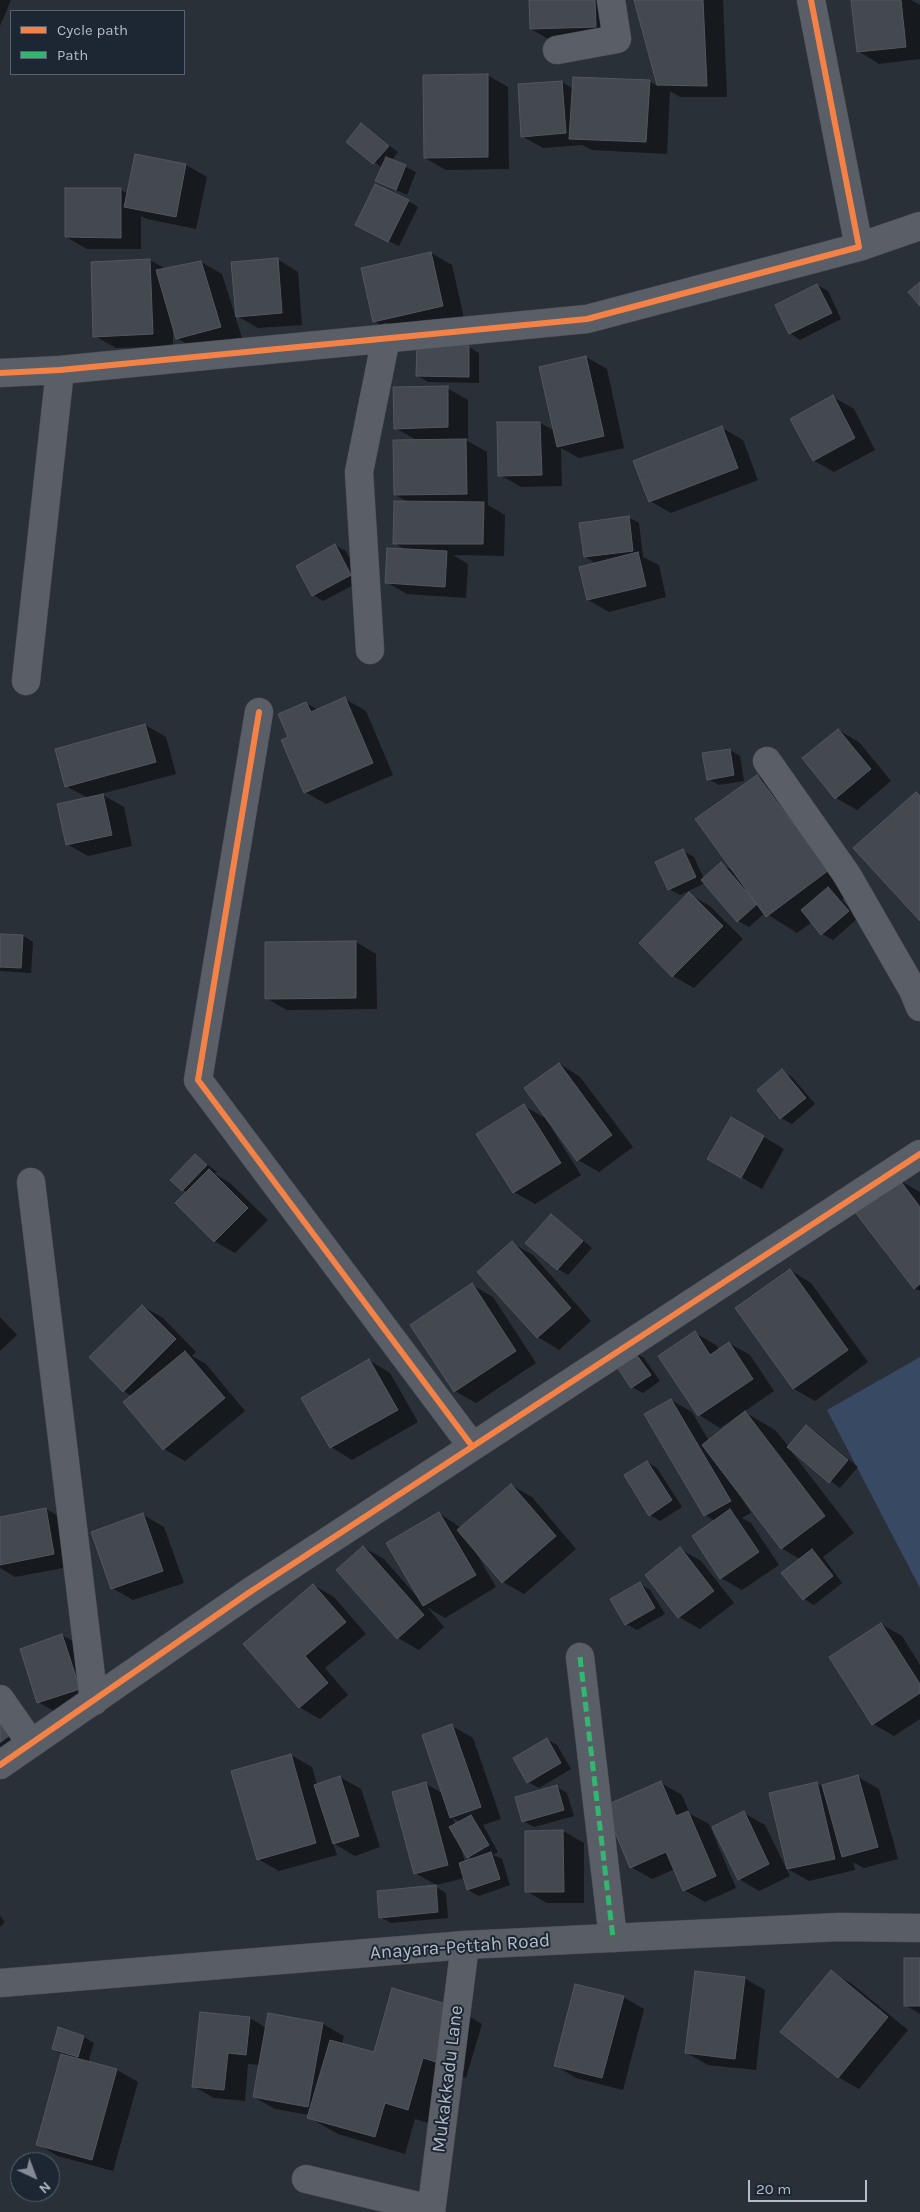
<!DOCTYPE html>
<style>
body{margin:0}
#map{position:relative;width:920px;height:2212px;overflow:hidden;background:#2a3038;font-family:Karla,sans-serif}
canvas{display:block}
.legend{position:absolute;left:10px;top:10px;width:175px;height:65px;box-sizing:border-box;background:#1d2633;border:1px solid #59626f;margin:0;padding:6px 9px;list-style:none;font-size:15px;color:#b4bcc9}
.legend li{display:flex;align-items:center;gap:10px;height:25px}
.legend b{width:25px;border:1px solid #59626f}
.north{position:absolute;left:10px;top:2152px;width:50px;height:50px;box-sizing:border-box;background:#1d2633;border:1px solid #59626f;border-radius:50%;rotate:137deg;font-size:14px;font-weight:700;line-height:20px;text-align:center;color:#b4bcc9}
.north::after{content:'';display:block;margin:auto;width:18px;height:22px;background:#848b96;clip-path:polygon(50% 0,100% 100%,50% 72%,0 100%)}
.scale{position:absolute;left:748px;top:2180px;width:119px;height:22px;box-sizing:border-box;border:2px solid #b4bcc9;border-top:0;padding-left:6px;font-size:15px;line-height:18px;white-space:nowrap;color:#b4bcc9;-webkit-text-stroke:4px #1d2633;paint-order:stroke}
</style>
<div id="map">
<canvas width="920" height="2212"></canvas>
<ul class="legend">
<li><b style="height:6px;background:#f48246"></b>Cycle path</li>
<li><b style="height:6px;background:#33b770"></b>Path</li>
</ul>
<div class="north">N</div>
<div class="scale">20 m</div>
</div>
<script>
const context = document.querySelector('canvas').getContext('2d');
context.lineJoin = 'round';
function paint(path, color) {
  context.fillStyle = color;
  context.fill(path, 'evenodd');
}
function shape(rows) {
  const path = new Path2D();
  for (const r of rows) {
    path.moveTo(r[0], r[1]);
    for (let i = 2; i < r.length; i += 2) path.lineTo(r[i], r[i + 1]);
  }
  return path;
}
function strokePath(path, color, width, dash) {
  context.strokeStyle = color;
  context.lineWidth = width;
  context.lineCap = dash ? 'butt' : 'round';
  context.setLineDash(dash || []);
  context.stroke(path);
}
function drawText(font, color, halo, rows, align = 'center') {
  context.font = font + ' Karla,sans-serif';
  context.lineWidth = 4;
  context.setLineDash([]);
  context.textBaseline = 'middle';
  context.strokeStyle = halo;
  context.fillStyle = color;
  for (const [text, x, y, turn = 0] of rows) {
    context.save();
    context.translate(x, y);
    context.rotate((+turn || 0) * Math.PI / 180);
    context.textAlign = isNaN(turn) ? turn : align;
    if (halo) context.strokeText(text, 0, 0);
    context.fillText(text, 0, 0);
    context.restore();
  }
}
paint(shape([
 [920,1357,920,1588,827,1410]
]), '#384963');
paint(shape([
 [0,0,11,0,0,26],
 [530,0,616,0,617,39,552,41,531,29],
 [635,0,723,0,727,97,680,97,670,91,667,154,592,150,582,145,543,148,522,136,519,86,562,82,573,89,649,81,659,87],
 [852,0,911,0,920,5,920,59,879,64,858,51],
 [487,75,508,87,509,169,446,170,425,158],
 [361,125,398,152,392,160,416,172,407,195,387,186,382,168,348,141],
 [186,165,207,177,196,229,147,219,141,216,141,249,87,249,66,237,120,189,128,194],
 [408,201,418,207,399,246,367,231],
 [431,253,452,265,464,318,395,333,374,321],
 [277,259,298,272,302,325,258,328,237,316],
 [150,260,166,269,201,262,222,274,242,338,198,351,177,338,173,326,173,346,116,348,95,336],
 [817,285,828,291,841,319,800,340,790,333],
 [469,347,479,353,479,383,428,382,418,376],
 [586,357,607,369,624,448,579,458,561,448,562,486,521,487,500,475,540,423,555,431],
 [447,388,468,400,468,439,464,439,487,452,488,505,505,515,504,556,453,555,468,564,466,598,407,594,386,582,406,550,394,543,408,502,395,495,417,440,395,428],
 [833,397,854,409,875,450,834,472,813,460],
 [722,428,743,440,758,480,671,513,650,501],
 [628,517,639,523,643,557,659,565,666,597,609,612,588,600,597,564,585,557],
 [335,545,346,551,361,581,323,601,313,595],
 [345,699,366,711,393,775,326,804,305,792,289,738,306,703,318,710],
 [145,725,166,737,176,774,101,794,124,807,132,846,88,856,67,844,88,798,66,786],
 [838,730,859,742,891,781,857,810,836,798],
 [730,750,740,756,744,781,719,785,708,779],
 [757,776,787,793,862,885,842,900,858,918,833,940,822,934,812,922,797,933,765,913,749,927,738,921,705,883,680,895,669,889,683,851,694,857,704,879,721,864,735,872],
 [689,894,710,906,743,939,694,988,673,976],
 [0,935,23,936,33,942,31,973,0,971],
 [356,942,376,954,377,1009,287,1010,266,998],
 [560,1064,580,1077,633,1147,599,1172,578,1160],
 [782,1071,792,1077,815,1104,792,1124,781,1118],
 [524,1106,545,1118,581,1175,535,1204,514,1192],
 [764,1137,784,1149,762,1189,709,1159],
 [195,1155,217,1172,215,1174,230,1183,268,1220,235,1253,214,1241,187,1193,172,1179],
 [899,1180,920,1192,920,1291,914,1288],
 [551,1216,561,1222,592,1248,568,1275,558,1269,527,1243],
 [512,1243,533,1255,591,1321,559,1350,538,1337,479,1272],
 [790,1270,811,1283,868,1362,815,1401,794,1389],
 [472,1285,493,1297,536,1363,476,1403,455,1391],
 [142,1306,163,1318,196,1352,192,1356,206,1364,245,1411,185,1461,164,1449,132,1396,123,1391],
 [0,1317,17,1335,0,1351],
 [695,1333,716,1345,719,1350,729,1343,750,1355,774,1391,720,1428,699,1415],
 [634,1352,644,1358,660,1381,643,1393,632,1387],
 [369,1360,390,1373,418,1422,352,1460,331,1447,303,1398],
 [671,1400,692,1412,709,1441,746,1413,775,1430,789,1447,807,1427,817,1433,858,1467,840,1488,791,1451,854,1533,823,1557,842,1583,814,1605,804,1599,800,1559,781,1548,744,1499,743,1500,751,1513,742,1518,751,1523,779,1565,742,1590,721,1578,715,1521,705,1515],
 [647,1462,657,1468,682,1507,660,1521,650,1515],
 [511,1485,532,1497,576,1549,524,1594,503,1582,475,1551,496,1587,445,1618,427,1607,444,1627,419,1650,398,1638,363,1547,384,1559,418,1598,439,1513,461,1528],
 [46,1509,67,1521,74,1566,15,1577,0,1568,0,1518],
 [143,1515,164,1527,184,1583,133,1600,112,1588],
 [680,1549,701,1561,734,1603,700,1629,679,1617],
 [640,1584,650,1590,665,1614,637,1630,626,1624],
 [313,1585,334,1597,366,1634,325,1668,348,1695,320,1719,299,1707,245,1644],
 [881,1624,902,1636,920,1665,920,1719,894,1736,873,1724],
 [62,1635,83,1647,100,1700,59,1714,38,1702],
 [0,1700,37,1741,0,1771,0,1744,23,1726,0,1741],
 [452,1726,473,1738,501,1819,483,1825,498,1852,493,1855,502,1859,510,1885,479,1896,468,1890,465,1878,436,1885,415,1873,426,1784,444,1794],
 [453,1818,460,1822,455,1825],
 [460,1845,468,1857,473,1859,465,1862],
 [547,1739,557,1745,571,1769,539,1788,528,1782],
 [291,1755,312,1767,317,1785,340,1777,361,1789,380,1847,355,1856,333,1843,337,1855,279,1871,258,1859],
 [858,1777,879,1789,898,1859,864,1868,853,1862,855,1870,809,1881,788,1869,817,1783,823,1787],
 [661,1783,682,1795,690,1814,709,1824,736,1888,705,1902,684,1890,675,1869,652,1879,631,1867],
 [557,1787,567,1793,574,1816,534,1827,523,1821],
 [744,1813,765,1825,790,1876,759,1891,739,1879],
 [563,1831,584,1843,584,1903,547,1903,526,1891],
 [436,1887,446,1893,448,1918,391,1923,380,1917],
 [0,1916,5,1922,0,1927],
 [920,1960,920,2014,905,2005],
 [831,1972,852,1984,908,2030,859,2089,838,2077],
 [744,1978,765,1990,756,2070,708,2065,687,2053],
 [623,1997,644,2009,623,2090,576,2078,555,2065],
 [453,2007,482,2024,466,2078,453,2074,438,2126,415,2119,405,2154,338,2134,308,2117,309,2115,275,2109,254,2097,260,2065,248,2064,245,2101,214,2098,193,2086,250,2018,266,2028,269,2014,323,2024,344,2036,342,2044,374,2054],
 [59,2029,84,2037,94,2043,88,2063,117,2070,138,2082,113,2171,58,2156,37,2144,62,2054,53,2049]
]), '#0007');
const building = shape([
 [529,0,595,0,596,27,530,29,529,0],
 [634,0,703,0,707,86,657,85,634,0],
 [851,0,901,0,906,47,857,52,851,0],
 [488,74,488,157,424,158,423,75,488,74],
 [573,77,650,80,646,142,569,139,573,77],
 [562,81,566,133,521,137,518,84,562,81],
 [361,123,389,146,373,164,346,142,361,123],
 [135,154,186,164,176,217,124,207,135,154],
 [386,157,406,165,396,190,375,181,386,157],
 [375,184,409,200,388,242,355,225,375,184],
 [65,188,121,188,121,238,65,237,65,188],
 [431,252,443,306,373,322,361,268,431,252],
 [278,258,282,313,236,317,231,262,278,258],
 [150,259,153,334,93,337,91,262,150,259],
 [201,261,221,327,176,339,156,270,201,261],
 [920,282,920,306,908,292,920,282],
 [817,284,832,313,789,334,775,305,817,284],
 [417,345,469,346,469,377,416,376,417,345],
 [586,356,604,436,557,447,539,367,586,356],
 [448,386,448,427,394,429,393,387,448,386],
 [833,395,855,438,813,461,790,419,833,395],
 [497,422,540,422,542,475,498,476,497,422],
 [722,426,738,468,649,502,633,461,722,426],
 [466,439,467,494,394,495,393,440,466,439],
 [394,501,484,502,483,544,393,544,394,501],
 [629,516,633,551,584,557,579,523,629,516],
 [335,544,351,575,312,596,296,566,335,544],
 [387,548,447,551,445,587,385,583,387,548],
 [638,552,646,586,587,600,579,567,638,552],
 [345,697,373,763,304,793,281,740,288,737,278,714,306,702,311,712,345,697],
 [145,724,156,762,65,787,55,749,145,724],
 [838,729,871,769,835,799,802,758,838,729],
 [730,749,734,775,707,780,702,753,730,749],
 [757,775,795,826,800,821,833,867,766,917,695,819,757,775],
 [916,792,920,796,920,921,853,848,916,792],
 [103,794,112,835,66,845,57,804,103,794],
 [683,849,696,877,668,890,655,862,683,849],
 [721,862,757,904,737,922,701,880,721,862],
 [828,887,849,911,821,935,801,910,828,887],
 [689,892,723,926,672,977,639,943,689,892],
 [0,934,23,935,21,968,0,967,0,934],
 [356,941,356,998,265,999,265,942,356,941],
 [559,1063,612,1135,577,1161,524,1088,559,1063],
 [782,1069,806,1098,780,1119,757,1090,782,1069],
 [524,1104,561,1163,513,1193,476,1134,524,1104],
 [731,1117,764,1136,741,1178,707,1159,731,1117],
 [195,1154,207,1165,182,1191,170,1180,195,1154],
 [209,1169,248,1208,214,1242,175,1203,209,1169],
 [899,1179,920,1207,920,1284,914,1289,855,1212,899,1179],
 [551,1214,583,1241,557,1270,525,1243,551,1214],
 [512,1241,571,1308,537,1338,477,1272,512,1241],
 [790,1269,848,1350,793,1389,735,1308,790,1269],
 [472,1283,516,1351,454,1392,410,1325,472,1283],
 [142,1305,176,1339,123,1392,89,1357,142,1305],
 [695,1331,710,1355,729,1342,753,1379,698,1416,658,1356,695,1331],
 [185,1351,225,1398,163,1450,123,1402,185,1351],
 [634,1351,651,1375,631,1388,615,1364,634,1351],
 [369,1359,398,1410,330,1448,301,1398,369,1359],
 [671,1399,731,1501,704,1516,644,1414,671,1399],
 [745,1411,825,1516,781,1549,702,1445,745,1411],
 [806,1425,848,1460,829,1483,787,1447,806,1425],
 [647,1461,672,1500,649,1516,624,1475,647,1461],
 [511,1484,556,1536,502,1583,457,1530,511,1484],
 [46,1508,54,1554,0,1565,0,1517,46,1508],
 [730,1509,759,1552,720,1579,692,1536,730,1509],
 [439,1512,476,1575,423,1606,386,1543,439,1512],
 [143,1513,163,1571,111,1589,91,1532,143,1513],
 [363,1546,424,1615,397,1639,336,1570,363,1546],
 [680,1547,714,1591,678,1618,645,1575,680,1547],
 [812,1549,833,1576,803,1600,781,1573,812,1549],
 [640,1582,655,1608,625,1625,610,1599,640,1582],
 [313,1584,346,1622,305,1656,328,1683,299,1708,243,1644,313,1584],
 [881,1623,920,1684,920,1693,872,1725,829,1657,881,1623],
 [62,1634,80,1689,37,1703,20,1649,62,1634],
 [0,1708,17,1729,0,1742,0,1708],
 [452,1724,481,1807,450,1818,422,1735,452,1724],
 [547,1738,561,1763,527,1783,513,1758,547,1738],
 [291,1754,316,1843,257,1860,231,1771,291,1754],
 [858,1775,878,1847,842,1857,822,1785,858,1775],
 [340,1776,359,1836,333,1844,314,1785,340,1776],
 [661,1781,676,1816,688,1811,716,1876,683,1891,666,1852,630,1868,604,1806,661,1781],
 [426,1782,448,1865,414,1874,392,1792,426,1782],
 [817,1782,835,1859,787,1869,769,1793,817,1782],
 [557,1785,564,1810,522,1822,515,1797,557,1785],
 [744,1811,769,1864,738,1880,712,1827,744,1811],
 [471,1815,489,1845,467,1858,449,1827,471,1815],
 [563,1830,564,1892,525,1892,525,1831,563,1830],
 [491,1852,500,1879,467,1890,459,1863,491,1852],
 [436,1885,438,1912,379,1918,377,1891,436,1885],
 [904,1958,920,1958,920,2006,904,2006,904,1958],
 [831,1970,888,2017,838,2078,780,2032,831,1970],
 [695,1971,745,1977,735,2059,685,2053,695,1971],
 [575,1984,624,1996,602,2078,554,2066,575,1984],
 [392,1988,453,2006,436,2062,423,2058,408,2110,385,2103,375,2137,307,2118,330,2040,374,2052,392,1988],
 [200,2012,250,2017,246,2055,228,2053,224,2090,192,2087,200,2012],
 [268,2013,323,2023,308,2107,253,2097,268,2013],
 [58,2027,84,2036,78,2057,52,2049,58,2027],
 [61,2054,117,2069,92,2160,36,2145,61,2054]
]);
paint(building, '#444950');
strokePath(building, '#52575f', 1);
const minor = shape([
 [557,50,617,39,611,0],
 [859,247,920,226],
 [0,373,60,370,587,319,859,247,811,0],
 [370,650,359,472,386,338],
 [26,681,60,370],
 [259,712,198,1080,472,1446],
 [767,761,847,875,913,990,920,1007],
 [31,1182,94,1701],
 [580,1657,613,1938],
 [0,1699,30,1742],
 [0,1765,250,1592,920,1154],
 [306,2179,431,2209],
 [431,2212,465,1945]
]);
const secondary = shape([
 [0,1983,465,1945,839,1927,920,1928]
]);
strokePath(minor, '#484c53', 29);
strokePath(secondary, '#484c53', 29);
strokePath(minor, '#5a5e66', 28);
strokePath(secondary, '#595d64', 28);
strokePath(shape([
 [580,1657,613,1938]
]), '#33b770', 5, [10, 5]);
strokePath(shape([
 [0,373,60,370,587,319,859,247,811,0],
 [259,712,198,1080,472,1446],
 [0,1765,250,1592,920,1154]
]), '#f48246', 6);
drawText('19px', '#b4bcc9', '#1d2633', [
 ["Anayara-Pettah Road",460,1947,-4],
 ["Mukakkadu Lane",448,2079,-83]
]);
</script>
